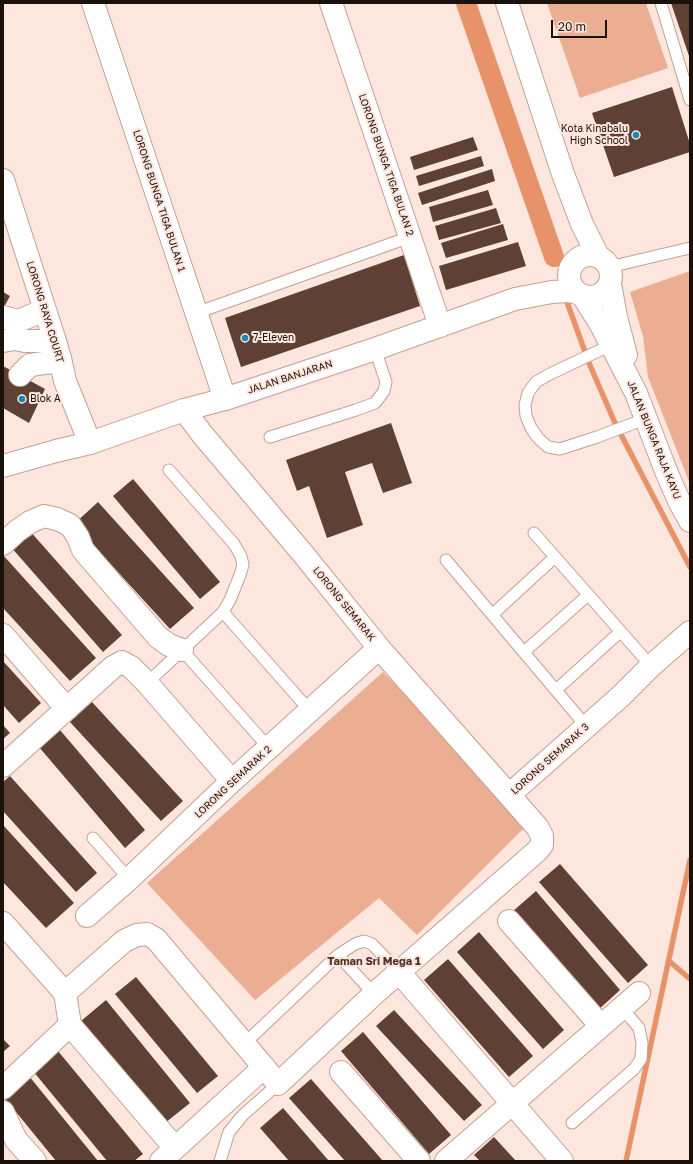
<!DOCTYPE html>
<style>
body{margin:0}
#map{position:relative;width:693px;height:1164px;overflow:hidden;background:#fce6dd;font-family:"Golos Text",sans-serif}
canvas{display:block}
.frame{position:absolute;inset:0;border:4px solid #1c100a;pointer-events:none}
.scale{position:absolute;left:551px;top:20px;width:56px;height:18px;box-sizing:border-box;border:2px solid #1c100a;border-top:0;padding-left:5px;font-size:12px;line-height:14px;white-space:nowrap;color:#1c100a;-webkit-text-stroke:3px #fce6dd;paint-order:stroke}
</style>
<div id="map">
<canvas width="693" height="1164"></canvas>
<div class="frame"></div>
<div class="scale">20 m</div>
</div>
<script>
const context = document.querySelector('canvas').getContext('2d');
context.lineJoin = 'round';
function paint(path, color) {
  context.fillStyle = color;
  context.fill(path, 'evenodd');
}
function shape(rows) {
  const path = new Path2D();
  for (const r of rows) {
    if (r.length === 3) {
      path.moveTo(r[0] + r[2], r[1]);
      path.arc(r[0], r[1], r[2], 0, 2 * Math.PI);
      continue;
    }
    path.moveTo(r[0], r[1]);
    for (let i = 2; i < r.length; i += 2) path.lineTo(r[i], r[i + 1]);
  }
  return path;
}
function strokePath(path, color, width, dash) {
  context.strokeStyle = color;
  context.lineWidth = width;
  context.lineCap = dash ? 'butt' : 'round';
  context.setLineDash(dash || []);
  context.stroke(path);
}
function drawText(font, color, halo, rows, align = 'center') {
  context.font = font + ' "Golos Text",sans-serif';
  context.lineWidth = 4;
  context.setLineDash([]);
  context.textBaseline = 'middle';
  context.strokeStyle = halo;
  context.fillStyle = color;
  for (const [text, x, y, turn = 0] of rows) {
    context.save();
    context.translate(x, y);
    context.rotate((+turn || 0) * Math.PI / 180);
    context.textAlign = isNaN(turn) ? turn : align;
    if (halo) context.strokeText(text, 0, 0);
    context.fillText(text, 0, 0);
    context.restore();
  }
}
paint(shape([
 [547,3,646,3,668,68,580,98],
 [690,271,690,484,648,377,643,336,630,292],
 [383,672,529,823,417,935,379,898,255,1000,147,883]
]), '#ebae92');
strokePath(shape([
 [554,257,556,264],
 [567,302,589,363,615,423,690,567],
 [669,961,690,979],
 [626,1161,690,860]
]), '#e8926a', 5.5);
strokePath(shape([
 [466,3,554,257]
]), '#e8926a', 20);
paint(shape([
 [671,3,690,3,690,59],
 [672,87,690,144,690,152,614,177,592,113],
 [473,137,478,150,414,170,410,157],
 [481,156,484,166,419,186,416,176],
 [492,169,495,181,422,205,418,193],
 [488,190,493,205,433,222,429,207],
 [496,208,501,223,439,240,435,226],
 [503,224,508,240,446,258,441,243],
 [518,242,526,266,446,290,439,266],
 [404,255,420,306,241,367,225,318],
 [3,292,10,296,3,309],
 [3,366,45,389,29,423,3,408],
 [391,423,412,483,383,493,372,463,345,472,363,525,327,538,309,486,297,491,286,460],
 [133,479,220,582,200,599,113,496],
 [98,502,194,608,170,629,74,524],
 [29,530,122,635,103,652,10,546],
 [3,555,96,658,70,681,3,608],
 [3,661,41,703,19,723,3,705],
 [92,702,183,801,161,821,70,722],
 [3,725,10,733,3,739],
 [60,730,145,830,125,848,39,747],
 [10,776,97,873,76,892,3,811,3,782],
 [3,825,74,903,46,928,3,882],
 [560,864,648,965,628,983,539,882],
 [536,891,620,990,597,1011,512,912],
 [479,932,564,1030,543,1049,457,952],
 [448,959,533,1056,509,1077,424,980],
 [136,977,218,1076,197,1093,115,994],
 [106,1000,190,1103,165,1123,81,1021],
 [394,1010,482,1105,464,1121,376,1026],
 [363,1032,451,1135,429,1154,341,1051],
 [3,1039,10,1046,3,1052],
 [58,1051,143,1154,134,1161,107,1161,33,1071],
 [29,1076,98,1161,56,1161,3,1096],
 [311,1079,383,1161,345,1161,289,1098],
 [283,1108,329,1161,289,1161,260,1128],
 [494,1137,516,1161,480,1161,474,1155]
]), '#5e4134');
const lane = shape([
 [661,3,690,100],
 [609,267,690,248],
 [196,313,410,237],
 [611,345,548,375,536,382,528,393,525,405,526,416,531,428,538,438,548,447,560,449,597,437,645,419],
 [270,437,356,410,375,403,384,391,386,382,375,349],
 [169,470,234,544,241,556,243,565,240,575,230,600,223,612,310,711],
 [534,533,651,666],
 [446,560,586,726],
 [493,614,555,557],
 [182,650,269,748],
 [524,652,588,595],
 [147,683,223,612],
 [556,690,620,632],
 [93,838,129,879],
 [338,955,355,944,364,941,372,944,399,972],
 [244,1044,338,955,374,994],
 [572,1123,634,1069,641,1059,642,1043,639,1028,622,1008],
 [220,1161,229,1132,243,1115,278,1084]
]);
const street = shape([
 [93,3,225,399],
 [331,3,440,326],
 [3,180,55,341,60,358,65,381,90,443],
 [610,284,616,317,626,355],
 [583,296,601,325,636,393,666,471,680,503,690,521],
 [3,317,18,321,45,310],
 [3,341,15,339,25,341,55,341],
 [20,375,30,365,44,363,61,362],
 [184,410,202,434,304,555,379,648,509,795],
 [3,544,17,531,30,522,44,516,57,519,70,525,78,537,83,550,158,637,169,645,182,650],
 [3,635,67,709],
 [3,766,113,667,122,662,131,667,147,683,232,781],
 [87,916,129,879,232,781,379,648],
 [509,921,601,1026],
 [3,923,65,993,70,1025,3,1088],
 [399,972,562,1161],
 [65,993,124,941,137,935,147,934,156,939,278,1084,374,994,537,851,542,845,542,836,538,828,509,795,621,696,651,666,690,632],
 [70,1025,175,1148],
 [341,1072,419,1161],
 [3,1112,16,1140,35,1161],
 [161,1161,264,1067],
 [446,1161,639,993]
]);
const secondary = shape([
 [507,3,563,174,582,224,598,256],
 [590,276,21],
 [3,466,56,451,90,443,184,410,225,399,375,349,515,299,552,292,567,291,575,292]
]);
strokePath(lane, '#c3a192', 13);
strokePath(street, '#c3a192', 24);
strokePath(secondary, '#c3a192', 24);
strokePath(lane, '#fff', 11);
strokePath(street, '#fff', 22);
strokePath(secondary, '#fff', 22);
for (const [x, y, r, color] of [
 [636,135,4,"#148bae"],
 [245,338,4,"#148bae"],
 [22,399,4,"#148bae"]
]) {
  const dot = new Path2D();
  dot.arc(x, y, r, 0, 2 * Math.PI);
  context.fillStyle = color;
  context.fill(dot);
  strokePath(dot, '#fce6dd', 1.5);
}
drawText('10px', '#1c100a', '#fce6dd', [
 ["Kota Kinabalu",628,129,"right"],
 ["High School",628,141,"right"],
 ["7-Eleven",253,338],
 ["Blok A",30,399]
], 'left');
drawText('10px', '#1c100a', '#fce6dd', [
 ["LORONG BUNGA TIGA BULAN 2",386,165,71],
 ["LORONG BUNGA TIGA BULAN 1",159,201,72],
 ["LORONG RAYA COURT",45,312,73],
 ["JALAN BANJARAN",290,377,-18],
 ["JALAN BUNGA RAJA KAYU",654,440,68],
 ["LORONG SEMARAK",344,604,51],
 ["LORONG SEMARAK 3",550,759,-42],
 ["LORONG SEMARAK 2",233,782,-43]
]);
drawText('bold 11px', '#4f3327', '#fce6dd', [
 ["Taman Sri Mega 1",374,962]
]);
</script>
